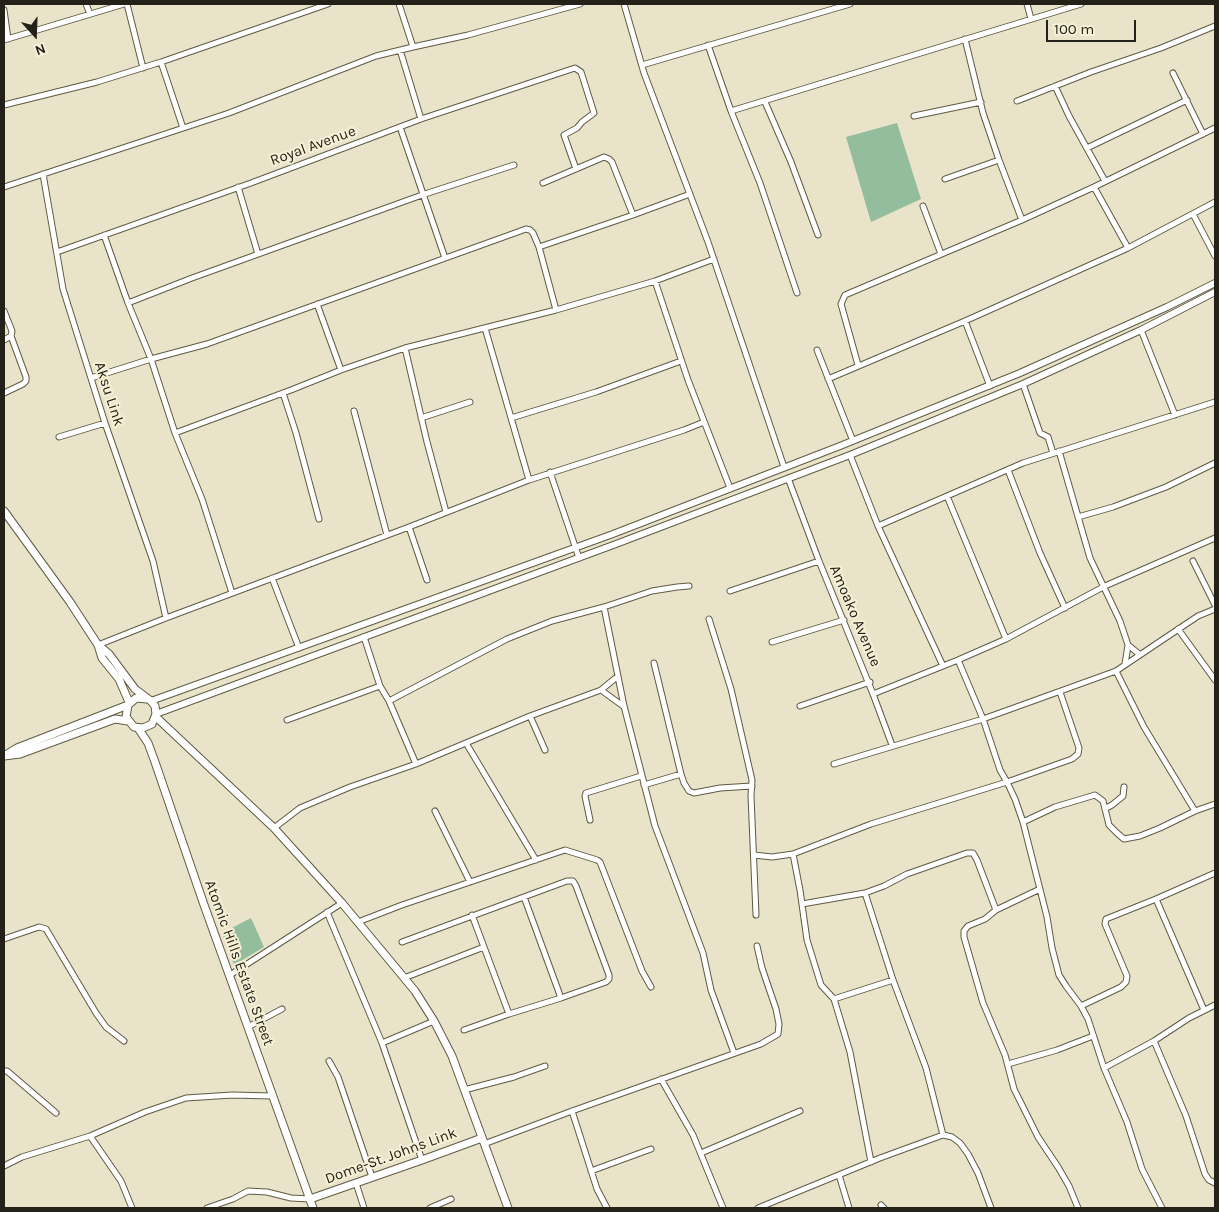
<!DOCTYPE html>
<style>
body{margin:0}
#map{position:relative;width:1219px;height:1212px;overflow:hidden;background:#e9e3c9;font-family:Karla,sans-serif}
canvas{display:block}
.frame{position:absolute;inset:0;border:5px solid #242218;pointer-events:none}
.north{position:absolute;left:10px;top:10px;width:50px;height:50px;-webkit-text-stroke:4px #f6f0d6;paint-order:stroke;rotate:160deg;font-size:14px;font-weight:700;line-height:20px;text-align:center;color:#242218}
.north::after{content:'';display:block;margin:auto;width:18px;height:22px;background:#242218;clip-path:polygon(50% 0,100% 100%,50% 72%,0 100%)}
.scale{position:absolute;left:1046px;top:20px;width:90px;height:22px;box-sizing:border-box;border:2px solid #242218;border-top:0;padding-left:6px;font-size:15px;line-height:18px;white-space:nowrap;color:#242218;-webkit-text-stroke:4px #f6f0d6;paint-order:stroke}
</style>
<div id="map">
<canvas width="1219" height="1212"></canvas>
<div class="frame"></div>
<div class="north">N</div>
<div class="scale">100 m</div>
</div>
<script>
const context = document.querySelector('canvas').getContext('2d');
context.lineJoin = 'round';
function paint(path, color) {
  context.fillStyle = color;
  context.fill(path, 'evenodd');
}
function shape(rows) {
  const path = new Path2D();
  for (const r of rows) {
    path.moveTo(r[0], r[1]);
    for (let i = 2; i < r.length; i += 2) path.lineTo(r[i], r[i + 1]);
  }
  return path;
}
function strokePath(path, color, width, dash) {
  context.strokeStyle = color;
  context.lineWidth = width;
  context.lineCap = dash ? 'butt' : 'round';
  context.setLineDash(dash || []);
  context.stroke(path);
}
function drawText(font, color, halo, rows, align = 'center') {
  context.font = font + ' Karla,sans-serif';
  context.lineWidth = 4;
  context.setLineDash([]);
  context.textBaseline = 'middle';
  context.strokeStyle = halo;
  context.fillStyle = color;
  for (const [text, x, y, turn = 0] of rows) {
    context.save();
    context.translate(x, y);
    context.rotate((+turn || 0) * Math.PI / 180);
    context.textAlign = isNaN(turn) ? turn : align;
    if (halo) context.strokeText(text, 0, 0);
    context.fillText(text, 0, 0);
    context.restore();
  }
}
paint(shape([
 [897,123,921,199,871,222,846,137],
 [251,918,264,947,234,965,222,933]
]), '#94bd9d');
const minor = shape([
 [86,4,90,14],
 [127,4,143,68],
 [399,4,413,47,468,35,580,4],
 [624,4,644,73,708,242,784,467],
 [1027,4,1031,19],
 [4,10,8,39],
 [965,39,983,113,999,160,1022,220],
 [4,40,124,4],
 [708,45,731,111,760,183,797,293],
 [400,50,421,119],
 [161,62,183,128],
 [642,65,850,4],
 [1173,73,1203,134],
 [1055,86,1069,116,1105,181],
 [1017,101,1091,72,1161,48,1215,26],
 [765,102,791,162,818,235],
 [4,105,97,82,161,62,328,4],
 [731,111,1081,4],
 [914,116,981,102],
 [400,127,445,258],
 [1087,148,1187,100],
 [43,174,63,289,105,423,153,561,166,618],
 [945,179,999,160],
 [543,183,597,160,604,157,609,159,612,162,633,215],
 [4,187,229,113,376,56,413,47],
 [238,187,258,254],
 [1094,187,1128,248],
 [923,206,941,254],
 [1193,214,1215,256],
 [104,235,128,303,151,359,175,433,202,499,232,593],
 [539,247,633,215,690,194],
 [57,252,251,183,421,119,575,68,581,72,594,113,582,122,577,128,564,135,576,169],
 [655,281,688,380,730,488],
 [128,303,192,278,422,195,514,165],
 [317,304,341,370],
 [4,311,12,331,11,336,4,340],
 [965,321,990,386],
 [485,328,529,480],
 [1141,330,1175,415],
 [405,348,427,442,446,512],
 [817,350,853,441],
 [858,365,841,304,845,295,1022,220,1094,187,1215,128],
 [91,378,151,359,207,344,526,229,530,230,533,233,539,247,556,310],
 [828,379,965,321,1128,248,1215,202],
 [1023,384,1040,433,1048,437,1053,453],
 [4,393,23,384,26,381,26,377,11,336],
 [283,393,296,433,319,519],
 [354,411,387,535],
 [421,418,470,402],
 [511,418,596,392,681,361],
 [175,433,291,390,341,370,405,348,556,310,655,281,714,259],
 [59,437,105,423],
 [1059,451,1090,558,1120,621,1128,645,1139,654],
 [850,455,878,526,943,666],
 [1008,470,1040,553,1065,608],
 [550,472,579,558],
 [788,478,819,561,873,694,958,660,1006,639,1105,586,1215,538],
 [947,496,1006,639],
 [1078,517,1113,507,1166,487,1215,463],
 [878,526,1023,463,1215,402],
 [409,527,427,580],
 [1193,561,1215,605],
 [272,578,299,648],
 [730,591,819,561],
 [604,607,624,706,655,826,703,953,711,990,734,1053],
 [709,619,731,689,752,780,751,796,756,915],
 [1178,629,1215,680],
 [364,637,380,686,389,701,416,764],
 [772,642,844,620],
 [98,645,166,618,409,527,529,480,684,430,704,422],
 [654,663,681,774,684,783,689,791,694,793,720,788,752,786],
 [1125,664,1128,645],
 [1116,671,1144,727,1195,811],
 [601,690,618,676],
 [1060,692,1079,748,1078,754,1072,759,1007,782,1015,799,1023,822,1047,917,1052,948,1059,975,1066,986,1081,1006,1088,1019,1104,1068,1127,1122,1142,1169,1162,1208],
 [873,694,892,745],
 [389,701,507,639,552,621,604,607,652,591,677,587,689,586],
 [800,706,870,682],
 [530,716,545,750],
 [287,720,380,686],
 [466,743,536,860],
 [834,764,983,719,1116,671,1198,616,1215,609],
 [644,785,681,774],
 [1106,808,1112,805,1123,796,1124,787],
 [435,811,470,882],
 [590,820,585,796,586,793,641,776],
 [1023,822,1055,807,1095,795,1103,801,1109,825,1117,833,1124,839,1140,836,1160,828,1195,811,1215,804],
 [274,828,300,808,350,787,416,764,530,716,601,690,623,706],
 [793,854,800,890,807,940,821,985,834,999,850,1052,871,1162],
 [754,855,772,857,793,854,871,824,1007,782,1000,770,983,719,958,660],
 [1040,889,996,910,985,919,968,926,964,931,964,937,983,1003,1005,1055,1014,1089,1038,1137,1058,1167,1069,1186,1078,1208],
 [865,893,893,980,926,1068,943,1135],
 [524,897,561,998],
 [1156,899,1204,1010],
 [802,904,865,893,884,886,907,874,967,853,973,853,977,860,996,910],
 [327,912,382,1043,422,1160],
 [472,915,509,1014],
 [358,922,402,905,565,850,597,860,600,862,642,971,651,987],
 [4,939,39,927,46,929,96,1013,106,1027,124,1041],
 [402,942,567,881,573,881,576,886,609,975,609,979,606,982,561,998,509,1014,464,1030],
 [230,975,342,903],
 [404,978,484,947],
 [834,999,893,980],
 [1081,1006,1121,987,1126,982,1127,976,1105,924,1106,919,1156,899,1215,873],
 [248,1027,282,1009],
 [1154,1041,1186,1116,1205,1174,1209,1180,1215,1183],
 [382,1043,434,1021],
 [329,1061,338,1077,372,1177],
 [1008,1064,1057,1050,1093,1036],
 [1104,1068,1154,1041,1189,1018,1215,1005],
 [4,1071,7,1071,56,1113],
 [661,1079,693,1135,723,1208],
 [464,1090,514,1077,545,1066],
 [572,1111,597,1189,607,1208],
 [90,1136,121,1181,132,1208],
 [484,1144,572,1111,761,1044,778,1034,779,1024,776,1009,762,968,757,946],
 [701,1153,800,1111],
 [4,1166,22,1157,90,1136,145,1112,186,1098,232,1095,272,1096],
 [591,1171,651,1149],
 [839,1175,849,1208],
 [356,1183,364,1208],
 [881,1205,884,1208],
 [207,1208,233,1199,248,1191,267,1192,291,1198,310,1199],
 [430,1208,451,1199],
 [758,1208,880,1158,943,1135,952,1137,960,1143,968,1154,978,1173,991,1208]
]);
const tertiary = shape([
 [151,701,613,534,840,446,1020,373,1167,307,1215,283],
 [156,714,616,544,850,455,1023,384,1141,330,1215,292]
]);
const secondary = shape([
 [4,511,70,602,98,645,102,658,119,679,129,702],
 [98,645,109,654,135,689,151,701,155,706,156,714,152,724,143,728,134,727,126,717,128,705,136,698,147,699],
 [156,717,274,828,342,903,415,991,434,1021,452,1056,508,1208],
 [138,728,148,743,155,762,203,902,313,1208],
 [4,756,17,748,128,705],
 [4,756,20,754,115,719,128,721],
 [310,1199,422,1160,482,1138]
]);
strokePath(minor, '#5f5a43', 7);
strokePath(tertiary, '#5f5a43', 8);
strokePath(secondary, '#5f5a43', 9);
strokePath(minor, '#fff', 5);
strokePath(tertiary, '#fff', 6);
strokePath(secondary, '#fff', 7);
drawText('15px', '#242218', '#f6f0d6', [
 ["Royal Avenue",313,146,-20],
 ["Aksu Link",109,394,72],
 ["Amoako Avenue",855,616,67],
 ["Atomic Hills Estate Street",239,963,70],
 ["Dome-St. Johns Link",391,1156,-20]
]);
</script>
